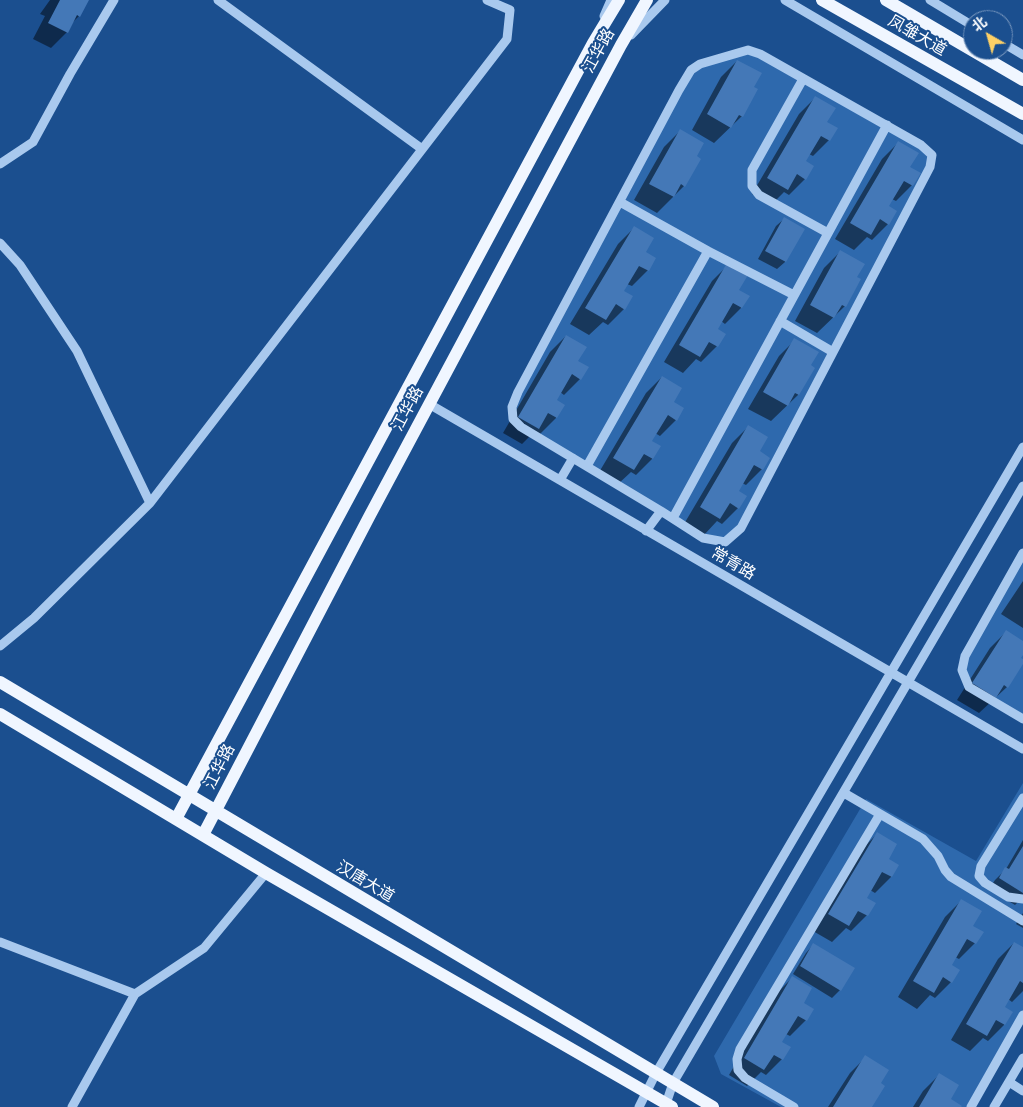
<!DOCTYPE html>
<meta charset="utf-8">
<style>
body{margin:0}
#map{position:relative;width:1023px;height:1107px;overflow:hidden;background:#1b4f8f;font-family:Helvetica,"Noto Sans SC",sans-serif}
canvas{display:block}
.north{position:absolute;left:963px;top:10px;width:50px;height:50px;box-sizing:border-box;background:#1b4f8f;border:1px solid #7695bc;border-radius:50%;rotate:322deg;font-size:14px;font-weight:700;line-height:20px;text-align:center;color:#fff}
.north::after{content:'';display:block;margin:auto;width:18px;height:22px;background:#ffd166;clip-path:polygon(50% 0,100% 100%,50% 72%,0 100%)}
</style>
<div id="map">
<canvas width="1023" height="1107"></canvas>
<div class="north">北</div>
</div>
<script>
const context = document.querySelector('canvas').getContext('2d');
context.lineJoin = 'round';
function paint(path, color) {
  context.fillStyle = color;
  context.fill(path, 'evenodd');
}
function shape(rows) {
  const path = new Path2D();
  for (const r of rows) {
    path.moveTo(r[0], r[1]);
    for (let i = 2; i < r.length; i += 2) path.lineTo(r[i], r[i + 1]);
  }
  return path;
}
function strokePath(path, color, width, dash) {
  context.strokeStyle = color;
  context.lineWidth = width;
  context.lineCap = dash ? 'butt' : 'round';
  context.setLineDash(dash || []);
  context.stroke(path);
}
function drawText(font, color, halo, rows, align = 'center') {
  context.font = font + ' Helvetica,"Noto Sans SC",sans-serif';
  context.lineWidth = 4;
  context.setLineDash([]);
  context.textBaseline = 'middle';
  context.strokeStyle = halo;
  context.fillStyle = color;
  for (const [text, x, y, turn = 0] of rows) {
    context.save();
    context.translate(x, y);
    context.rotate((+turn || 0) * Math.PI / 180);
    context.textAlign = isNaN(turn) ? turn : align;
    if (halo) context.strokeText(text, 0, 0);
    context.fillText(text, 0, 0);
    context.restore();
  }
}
paint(shape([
 [748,50,932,155,741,528,730,539,703,537,513,419,518,392,691,70],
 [1023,553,1023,719,969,687,962,670],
 [1023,783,1023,1015,971,1107,781,1107,721,1074,714,1056,866,799,976,861]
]), '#2e69ad');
paint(shape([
 [50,0,88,0,79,16,71,24,67,32,51,48,33,39,45,16,40,14],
 [737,61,753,87,742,116,714,143,692,130,721,77],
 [815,98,829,140,813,156,809,154,804,162,805,179,789,195,784,192,771,205,752,194,799,114],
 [680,131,695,157,684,186,657,213,634,200,664,147],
 [898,143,908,168,912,185,896,201,892,199,887,207,888,224,872,240,867,237,854,250,835,239,882,159],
 [784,219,803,229,785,262,777,269,758,259,776,226],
 [634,228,644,253,648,270,632,286,627,284,623,292,624,309,608,325,603,322,589,335,570,324,618,244],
 [840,252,856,277,860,280,845,306,817,333,795,321,824,268],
 [728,265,738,290,741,308,725,324,721,321,716,329,717,346,701,362,696,359,683,373,664,362,712,281],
 [566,336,576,361,580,379,564,395,560,392,555,401,556,418,540,434,535,431,522,444,503,433,550,352],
 [795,340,809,366,813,368,798,395,771,421,748,409,779,356],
 [662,377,672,402,676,420,660,436,655,433,651,441,659,446,652,459,636,475,631,472,617,485,598,474,646,393],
 [748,427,758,452,769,458,762,469,746,485,742,483,737,491,738,508,722,524,717,521,704,535,684,524,732,443],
 [1023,581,1023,628,1001,614],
 [1006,632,1023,643,1023,653,1020,658,1023,662,1007,687,979,713,957,700,990,648],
 [877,834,887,859,897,865,891,877,875,893,870,890,865,898,867,915,851,931,846,928,832,942,813,931,861,850],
 [1023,840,1023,897,1015,905,989,889,995,880,1006,869],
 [961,901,971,926,975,943,959,959,955,957,950,965,951,982,935,998,930,995,917,1009,898,997,945,917],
 [1023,913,1023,928,1016,924],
 [1014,943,1023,948,1023,991,1012,1002,1008,999,1003,1008,1012,1013,1004,1025,988,1041,983,1038,970,1051,951,1040,998,959],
 [813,945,840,990,832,998,793,974,806,953],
 [792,978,802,1003,813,1009,806,1020,790,1036,786,1034,781,1042,782,1059,766,1075,761,1072,747,1086,729,1075,776,994],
 [866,1057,880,1084,870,1107,828,1107,850,1073],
 [939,1075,949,1100,959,1107,913,1107,923,1091]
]), '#0007');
paint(shape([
 [60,0,89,0,80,17,77,15,68,33,48,23],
 [737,60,762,73,754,87,758,89,743,117,739,115,731,128,707,114],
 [815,96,836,108,827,122,838,128,830,141,821,136,806,161,814,166,806,180,797,174,788,190,767,178],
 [680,129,704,143,697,156,701,159,685,187,681,184,674,197,649,184],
 [898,141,919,153,910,167,921,173,913,186,904,181,889,206,897,211,889,225,880,219,871,235,850,223],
 [784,217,805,229,786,262,765,251],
 [634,226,654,238,646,252,656,258,649,271,639,266,624,291,633,296,625,310,616,304,606,320,585,308],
 [840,250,865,264,857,277,861,279,846,307,842,305,834,318,810,305],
 [727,263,748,275,739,290,750,296,742,308,733,303,718,329,726,334,718,347,709,342,700,357,679,345],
 [566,335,587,347,578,361,589,367,581,380,572,374,557,400,565,405,557,418,548,413,539,429,518,417],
 [794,338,819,352,811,365,815,368,799,395,795,393,788,406,763,392],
 [662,376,682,388,674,402,684,408,677,421,668,415,652,441,661,446,653,459,644,454,634,470,613,458],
 [748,425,768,437,760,451,770,458,763,470,754,465,739,491,747,496,739,509,730,503,720,519,700,507],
 [1006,630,1023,641,1023,655,1021,658,1023,659,1023,664,1008,688,1004,685,996,698,972,683],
 [877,832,897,844,889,859,899,865,892,877,882,872,867,898,876,903,868,916,858,911,849,926,828,914],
 [1023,846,1023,893,999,878,1005,867,1009,869],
 [961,899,982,911,973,926,984,932,976,944,967,939,952,965,960,970,952,983,943,977,934,993,913,981],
 [1014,942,1023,947,1023,983,1020,981,1005,1007,1013,1012,1005,1025,996,1020,987,1036,966,1024],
 [813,943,855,968,841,991,800,966],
 [792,976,812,988,804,1003,814,1009,807,1021,798,1016,782,1042,791,1047,783,1060,774,1055,764,1070,744,1058],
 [865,1055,889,1070,881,1083,885,1086,872,1107,833,1107],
 [939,1073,959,1085,951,1099,962,1106,961,1107,919,1107]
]), '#4478b7');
strokePath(shape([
 [218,0,422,149],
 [785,0,1023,140],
 [930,0,973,26],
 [604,16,611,0],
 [631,35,665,0],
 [1003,43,1023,55],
 [803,79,752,170,752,186,759,195,828,233],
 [0,164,33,142,70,74,114,0],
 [620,202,708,251,794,295],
 [0,243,20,265,77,351,150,503],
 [780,321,833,352],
 [429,404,1023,749],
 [587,466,708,251],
 [560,480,573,458],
 [673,518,887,125],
 [646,531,661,511,521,427,513,419,512,407,518,392,679,90,691,70,700,64,748,50,760,54,921,145,932,155,930,167,741,528,725,542,703,538,661,511],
 [1023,553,965,656,962,670,969,687,1023,719],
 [0,646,34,618,150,503,507,39,510,10,487,0],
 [844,793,923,839,938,856,945,870,951,877,1023,921],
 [1023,798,981,866,979,876,985,883,1008,897,1023,899],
 [0,942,135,994],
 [1009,1082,1023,1091],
 [72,1107,135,994,204,948,266,873],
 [639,1107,656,1073,1023,447],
 [665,1107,673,1083,1023,486],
 [794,1107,745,1078,738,1070,737,1059,740,1049,880,814],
 [971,1107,1023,1015],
 [994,1107,1023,1058]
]), '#a9c9ee', 9);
strokePath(shape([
 [822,0,1023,114],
 [886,0,1023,80],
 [0,682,713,1107],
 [0,714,266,873,672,1107],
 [176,819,593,43,619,0],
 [203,835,369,517,621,45,647,0]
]), '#f0f6ff', 12);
drawText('16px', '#fff', '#1b4f8f', [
 ["凤雏大道",917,36,30],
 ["江华路",599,51,-61],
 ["江华路",408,409,-62],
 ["常青路",733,564,30],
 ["江华路",220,767,-63],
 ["汉唐大道",365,882,31]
]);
</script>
